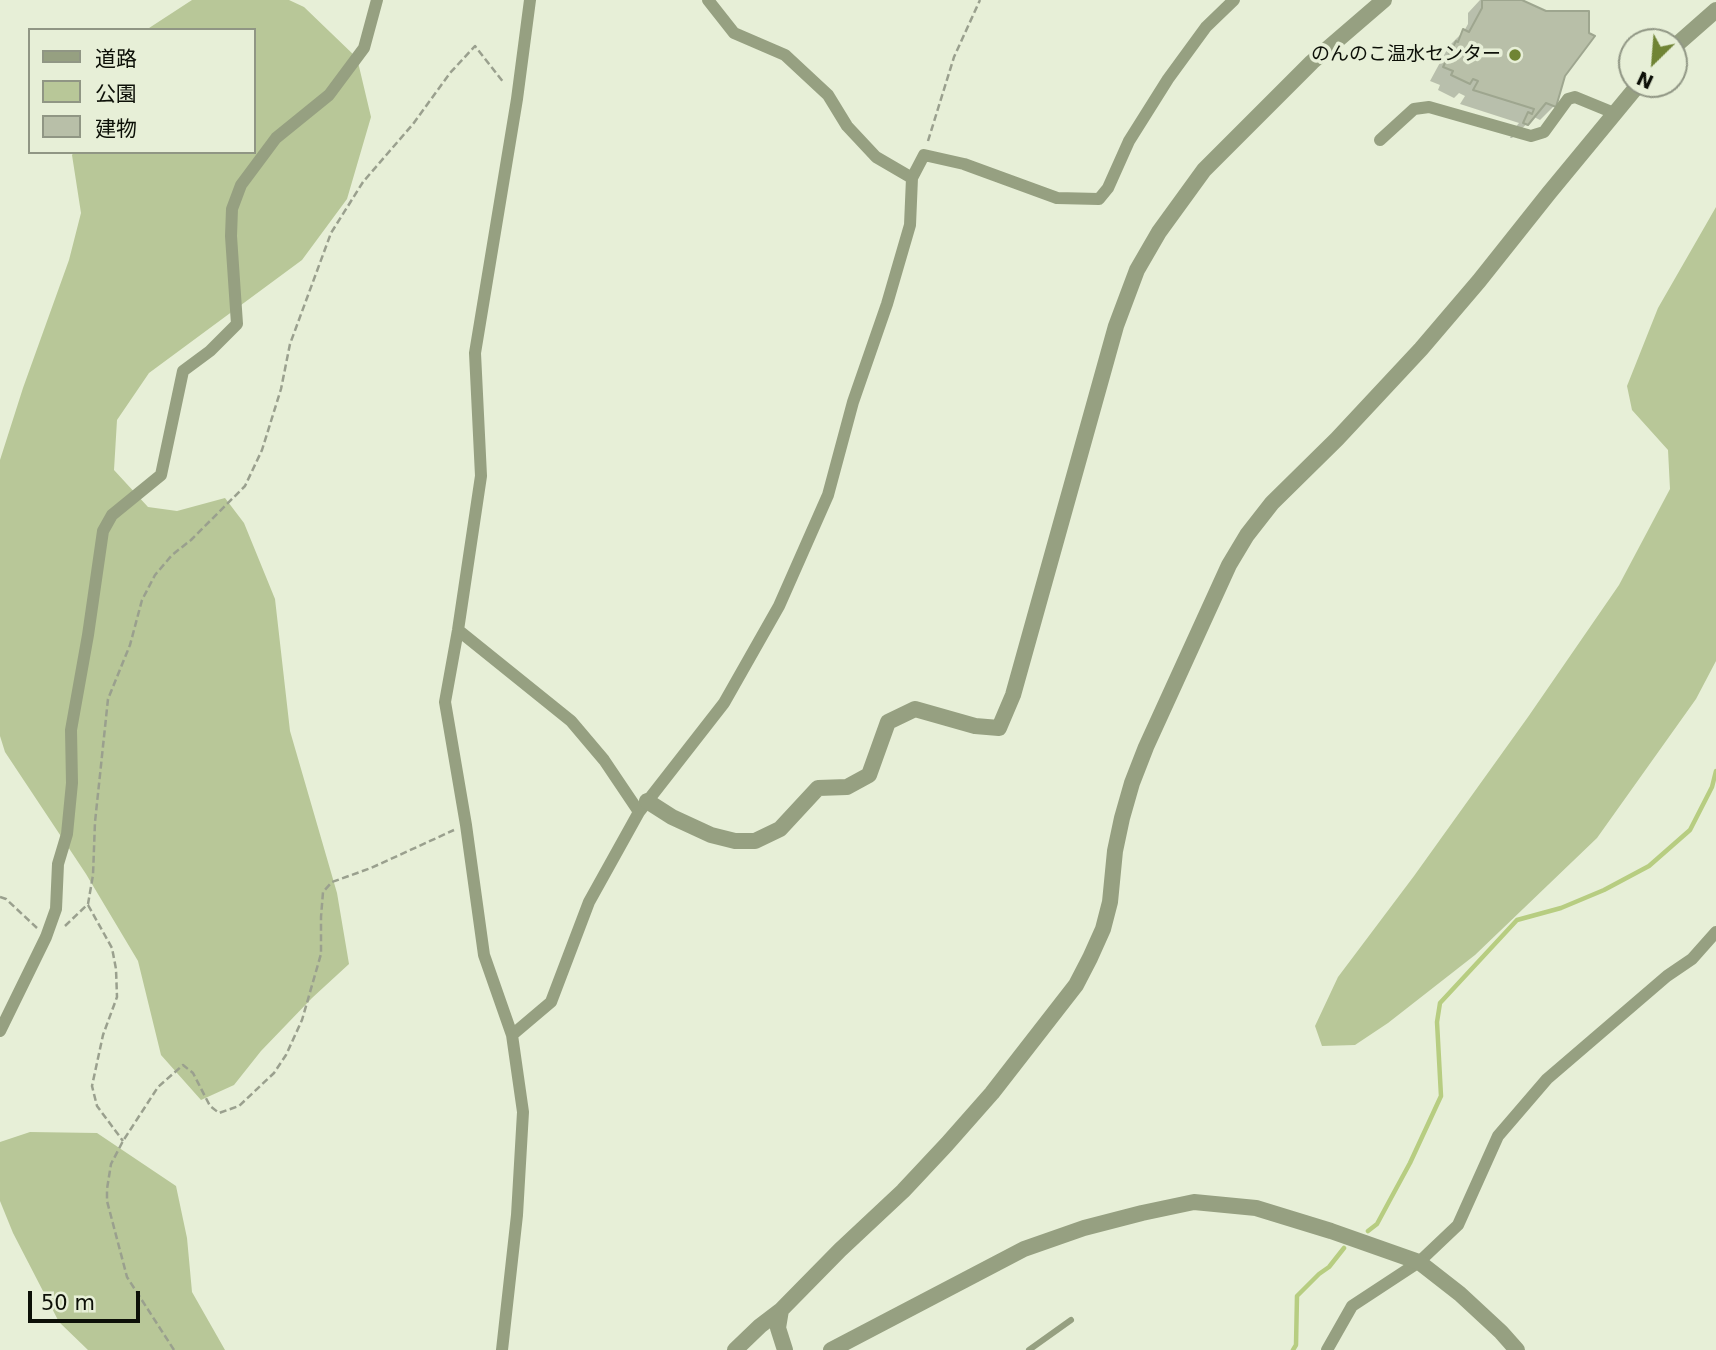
<!DOCTYPE html>
<meta charset="utf-8">
<style>
body{margin:0}
#map{position:relative;width:1716px;height:1350px;overflow:hidden;background:#e7efd7;font-family:"DejaVu Sans","Noto Sans JP",sans-serif}
canvas{display:block}
.legend{position:absolute;left:28px;top:28px;width:228px;height:126px;box-sizing:border-box;background:#e7efd7;border:2px solid #909684;margin:0;padding:9px 12px;list-style:none;font-size:21px;color:#0d1008}
.legend li{display:flex;align-items:center;gap:14px;height:35px}
.legend b{width:35px;border:2px solid #909684}
.north{position:absolute;left:1618px;top:28px;width:70px;height:70px;box-sizing:border-box;background:#e7efd7;border:2px solid #909684;border-radius:50%;rotate:205deg;font-size:19px;font-weight:700;line-height:28px;text-align:center;color:#0d1008}
.north::after{content:'';display:block;margin:auto;width:24px;height:32px;background:#708435;clip-path:polygon(50% 0,100% 100%,50% 72%,0 100%)}
.scale{position:absolute;left:28px;top:1291px;width:112px;height:32px;box-sizing:border-box;border:4px solid #0d1008;border-top:0;padding-left:9px;font-size:21px;line-height:24px;white-space:nowrap;color:#0d1008;-webkit-text-stroke:5px #e7efd7;paint-order:stroke}
</style>
<div id="map">
<canvas width="1716" height="1350"></canvas>
<ul class="legend">
<li><b style="height:9px;background:#96a081"></b>道路</li>
<li><b style="height:19px;background:#b8c798"></b>公園</li>
<li><b style="height:19px;background:#b8bfa8"></b>建物</li>
</ul>
<div class="north">N</div>
<div class="scale">50 m</div>
</div>
<script>
const context = document.querySelector('canvas').getContext('2d');
context.lineJoin = 'round';
function paint(path, color) {
  context.fillStyle = color;
  context.fill(path, 'evenodd');
}
function shape(rows) {
  const path = new Path2D();
  for (const r of rows) {
    path.moveTo(r[0], r[1]);
    for (let i = 2; i < r.length; i += 2) path.lineTo(r[i], r[i + 1]);
  }
  return path;
}
function strokePath(path, color, width, dash) {
  context.strokeStyle = color;
  context.lineWidth = width;
  context.lineCap = dash ? 'butt' : 'round';
  context.setLineDash(dash || []);
  context.stroke(path);
}
function drawText(font, color, halo, rows, align = 'center') {
  context.font = font + ' "DejaVu Sans","Noto Sans JP",sans-serif';
  context.lineWidth = 7;
  context.setLineDash([]);
  context.textBaseline = 'middle';
  context.strokeStyle = halo;
  context.fillStyle = color;
  for (const [text, x, y, turn = 0] of rows) {
    context.save();
    context.translate(x, y);
    context.rotate((+turn || 0) * Math.PI / 180);
    context.textAlign = isNaN(turn) ? turn : align;
    if (halo) context.strokeText(text, 0, 0);
    context.fillText(text, 0, 0);
    context.restore();
  }
}
paint(shape([
 [192,0,289,0,304,7,357,58,371,117,347,199,302,260,149,373,117,420,114,470,148,507,177,511,225,498,244,523,275,599,290,731,337,893,349,964,312,998,261,1051,234,1085,201,1100,161,1055,138,961,86,874,5,752,0,736,0,460,23,388,69,260,81,213,72,155,74,152,254,152,254,30,146,30],
 [1716,207,1716,661,1696,699,1597,838,1475,955,1388,1023,1355,1045,1322,1046,1315,1026,1338,977,1414,876,1528,717,1619,585,1670,489,1668,450,1632,410,1627,386,1658,308],
 [30,1132,97,1133,176,1186,187,1238,192,1292,225,1350,88,1350,59,1322,13,1233,0,1201,0,1142]
]), '#b8c798');
paint(shape([
 [1480,0,1521,0,1563,76,1554,106,1540,120,1534,117,1512,138,1510,138,1514,129,1519,123,1460,104,1465,96,1459,93,1454,98,1438,90,1440,85,1430,81,1449,46,1464,31,1468,24,1468,13]
]), '#0003');
strokePath(shape([
 [1368,1231,1377,1224,1391,1198,1410,1163,1441,1096,1437,1022,1440,1003,1517,920,1561,908,1604,890,1649,866,1690,830,1712,787,1716,771],
 [1293,1350,1296,1345,1297,1296,1319,1274,1329,1267,1344,1248]
]), '#b7cd81', 4.5);
const building = shape([
 [1482,0,1522,0,1546,11,1589,11,1589,33,1595,36,1565,76,1556,107,1546,103,1528,125,1523,123,1528,112,1532,114,1534,109,1473,90,1478,81,1473,79,1470,84,1451,75,1453,71,1443,67,1456,41,1458,42,1463,29,1469,32,1482,8,1482,0]
]);
paint(building, '#b8bfa8');
strokePath(building, '#9ea68f', 2);
strokePath(shape([
 [928,141,954,57,980,0],
 [0,897,6,899,37,928],
 [88,905,112,948,116,969,117,997,103,1035,92,1086,97,1106,123,1141],
 [65,926,88,904,93,875,95,822,108,699,130,645,142,600,155,575,172,555,191,540,245,486,262,450,281,389,290,344,331,233,363,182,413,124,450,73,475,46,504,83],
 [174,1350,127,1277,107,1201,107,1189,111,1164,123,1141,158,1087,183,1065,193,1073,210,1106,219,1113,239,1106,274,1073,286,1055,302,1020,321,954,321,917,323,892,332,882,371,868,454,830]
]), '#9aa08e', 2.5, [7, 3.5]);
strokePath(shape([
 [1029,1350,1071,1320]
]), '#96a081', 6);
strokePath(shape([
 [708,0,734,33,785,55,828,95,847,126,876,157,912,178],
 [1380,140,1414,109,1429,107,1531,136,1544,132,1568,99,1575,97,1614,113],
 [458,630,571,721,604,760,639,812],
 [0,1031,46,937,56,909,58,864,67,834,72,783,71,730,88,635,103,531,112,515,161,475,183,371,210,351,237,324,231,236,232,209,241,185,276,138,329,95,364,48,377,0],
 [512,1035,551,1002,589,902,639,812,724,703,779,606,828,495,853,402,887,304,910,225,912,178,924,155,964,164,1057,198,1099,199,1108,188,1129,141,1168,79,1206,27,1234,0],
 [502,1350,517,1215,523,1112,512,1035,484,955,466,825,445,702,458,630,481,476,475,353,517,99,530,0],
 [1327,1350,1352,1306,1419,1262,1458,1225,1498,1136,1547,1079,1667,976,1692,959,1716,932]
]), '#96a081', 12);
strokePath(shape([
 [1674,47,1716,10],
 [647,801,672,817,711,835,735,841,755,841,780,829,818,788,847,787,869,775,888,722,915,709,975,726,999,728,1013,695,1116,326,1137,270,1159,232,1204,170,1312,62,1384,0],
 [781,1310,778,1328,785,1350],
 [735,1350,760,1326,781,1310,840,1250,903,1191,947,1144,992,1093,1076,985,1090,958,1103,929,1110,902,1115,851,1122,818,1132,783,1146,747,1229,565,1247,535,1272,503,1337,439,1421,349,1479,281,1549,193,1639,84],
 [831,1350,1024,1249,1084,1228,1142,1213,1194,1202,1256,1208,1331,1231,1419,1262,1460,1294,1501,1332,1517,1350]
]), '#96a081', 16);
for (const [x, y, r, color] of [
 [1515,55,7,"#708435"]
]) {
  const dot = new Path2D();
  dot.arc(x, y, r, 0, 2 * Math.PI);
  context.fillStyle = color;
  context.fill(dot);
  strokePath(dot, '#e7efd7', 2.5);
}
drawText('19px', '#0d1008', '#e7efd7', [
 ["のんのこ温水センター",1501,55]
], 'right');
</script>
